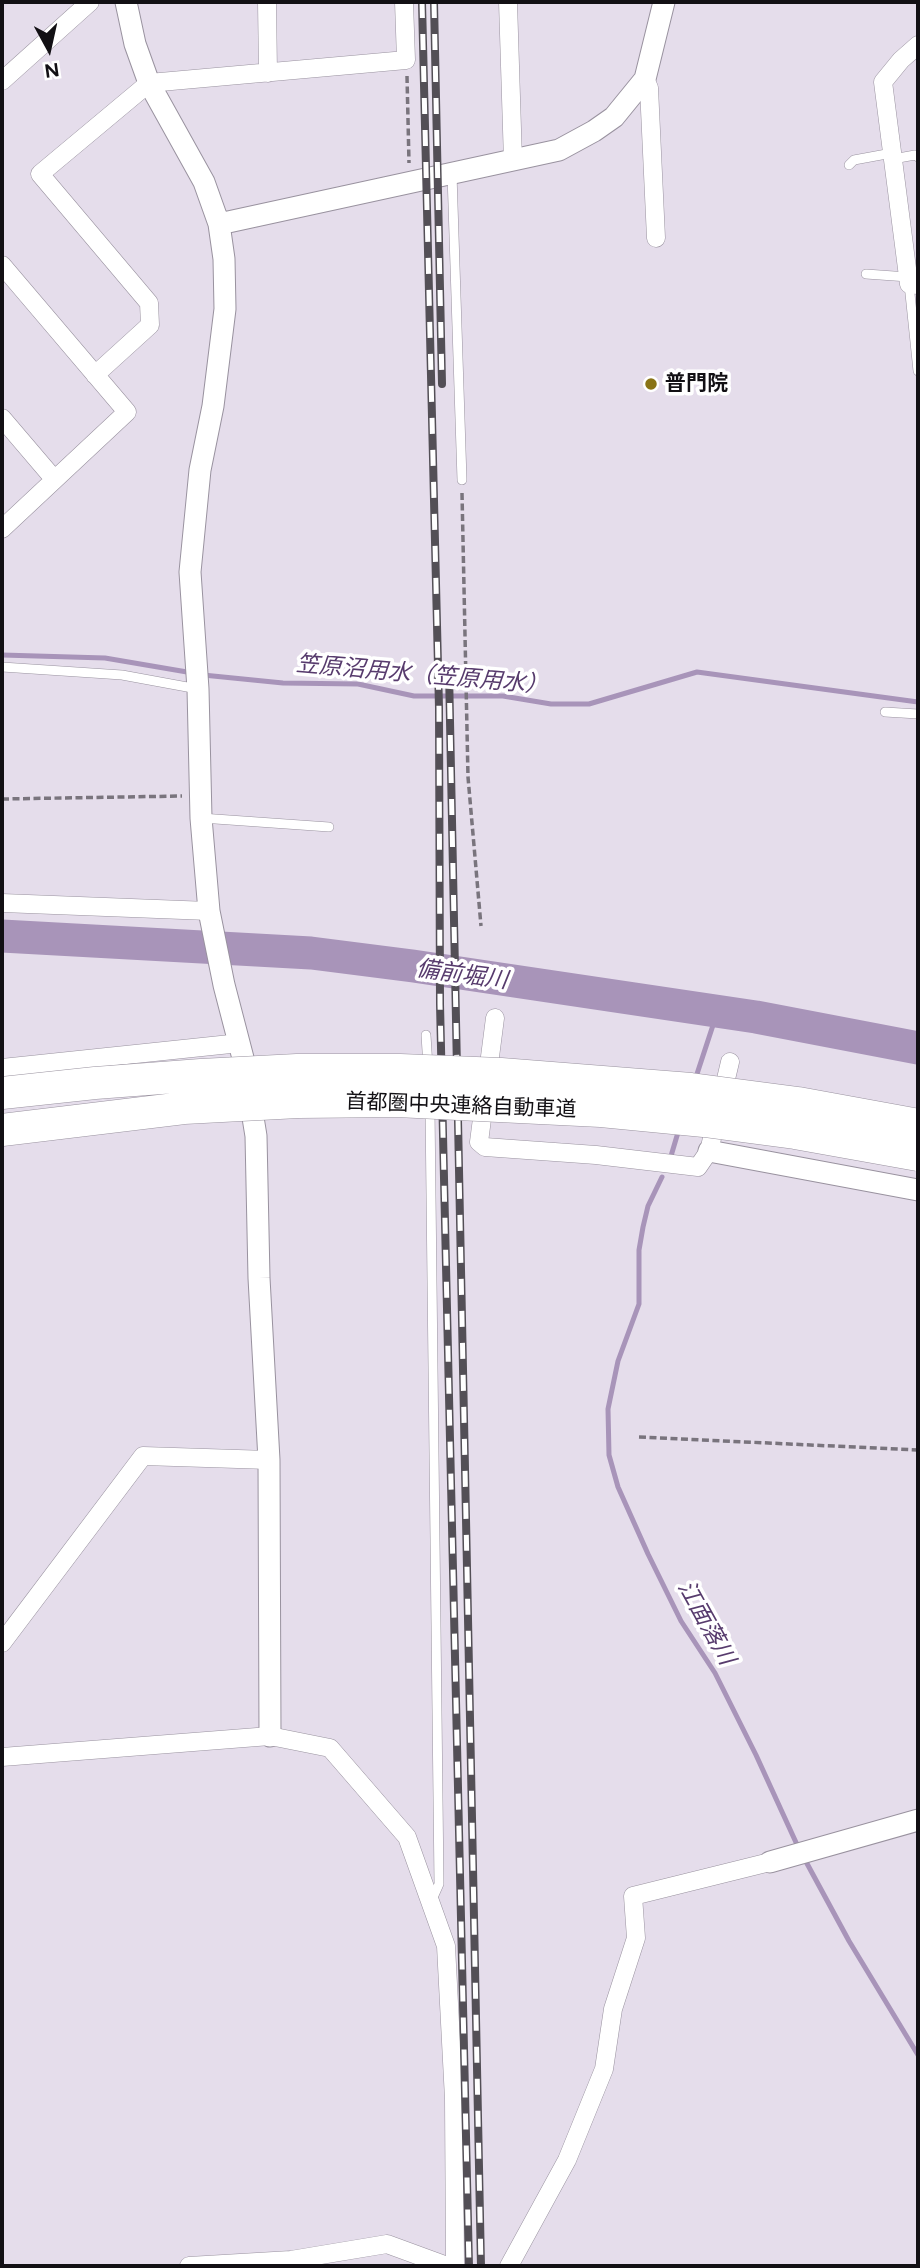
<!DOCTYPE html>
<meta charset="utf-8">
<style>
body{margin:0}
#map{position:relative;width:920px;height:2268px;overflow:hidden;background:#e5ddeb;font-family:Figtree,sans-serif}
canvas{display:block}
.frame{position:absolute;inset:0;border:4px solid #121014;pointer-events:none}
.north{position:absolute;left:14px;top:14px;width:70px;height:70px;-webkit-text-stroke:5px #fff;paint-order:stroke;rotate:172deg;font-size:19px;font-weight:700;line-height:28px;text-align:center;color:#121014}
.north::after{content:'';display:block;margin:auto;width:24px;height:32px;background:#121014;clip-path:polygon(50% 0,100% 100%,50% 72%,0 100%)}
</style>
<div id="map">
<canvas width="920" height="2268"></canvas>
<div class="frame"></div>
<div class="north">N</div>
</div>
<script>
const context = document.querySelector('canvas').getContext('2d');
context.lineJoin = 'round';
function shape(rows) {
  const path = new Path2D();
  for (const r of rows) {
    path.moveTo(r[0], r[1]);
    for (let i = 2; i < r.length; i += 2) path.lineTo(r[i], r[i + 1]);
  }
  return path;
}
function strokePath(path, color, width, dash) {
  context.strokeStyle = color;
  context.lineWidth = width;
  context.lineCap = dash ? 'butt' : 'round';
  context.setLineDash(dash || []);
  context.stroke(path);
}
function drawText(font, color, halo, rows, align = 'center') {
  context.font = font + ' Figtree,"Noto Sans JP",sans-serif';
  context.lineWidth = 7;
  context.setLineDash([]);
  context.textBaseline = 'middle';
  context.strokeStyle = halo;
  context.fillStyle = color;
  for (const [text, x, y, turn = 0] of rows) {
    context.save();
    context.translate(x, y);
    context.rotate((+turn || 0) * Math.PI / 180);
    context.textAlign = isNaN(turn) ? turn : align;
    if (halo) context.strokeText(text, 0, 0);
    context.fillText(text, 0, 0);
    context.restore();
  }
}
strokePath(shape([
 [2,655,105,658,193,673],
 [203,675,283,683,358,684,414,696,503,696,551,704,589,704,697,672,918,702],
 [695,1080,717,1013],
 [671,1156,679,1129],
 [662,1177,648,1206,643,1227,639,1250,639,1304,618,1361,608,1409,609,1455,618,1487,648,1554,681,1621,715,1673,756,1755,799,1849],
 [804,1858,849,1941,918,2055]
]), '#a894b9', 5);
strokePath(shape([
 [2,936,311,953,413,966,756,1017,918,1048]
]), '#a894b9', 33);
const service = shape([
 [893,159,915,155,918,157],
 [849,165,854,160,892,153],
 [452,174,462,480],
 [866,274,908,277],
 [909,284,918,371],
 [2,667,122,675,198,689],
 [885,712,918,714],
 [201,818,329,827],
 [426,1035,428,1067],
 [430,1109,439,1884,431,1902]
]);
const minor = shape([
 [267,2,268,73],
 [508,2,513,161],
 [918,45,901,60,883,82,909,284,918,285],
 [645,79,649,88,656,238],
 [2,81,90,2],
 [2,265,127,412,2,529],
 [95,375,150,325,149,303,40,174,149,83,406,60,404,2],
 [2,418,54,479],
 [2,903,209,911],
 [495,1018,479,1142,485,1147,596,1155,698,1167,709,1151,730,1062],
 [2,1068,240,1043],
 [2,1643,143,1456,269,1460],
 [2,1757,270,1736,330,1748,407,1837,446,1946,454,2099,455,2266],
 [189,2266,291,2260,387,2244,447,2266],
 [509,2266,567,2160,604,2069,613,2009,636,1938,633,1896,770,1862]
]);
const tertiary = shape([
 [126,2,135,44,149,83,204,182,219,224,224,259,225,309,213,406,200,470,190,572,198,689,201,818,209,911,224,985,244,1062,256,1136,259,1278,269,1460,270,1736],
 [219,224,559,150,594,131,614,117,645,79,664,2],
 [709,1151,918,1190],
 [770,1862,918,1820]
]);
strokePath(service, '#99929f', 10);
strokePath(minor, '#99929f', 19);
strokePath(tertiary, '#99929f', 23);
strokePath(shape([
 [407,76,409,163],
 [462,493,468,777,481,926],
 [2,799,182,796],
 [639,1437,918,1450]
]), '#79747d', 3.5, [7, 3.5]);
strokePath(service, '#fff', 9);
strokePath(minor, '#fff', 18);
strokePath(tertiary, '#fff', 21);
const rail = shape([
 [422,2,439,708,440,1004,469,2266],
 [434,2,442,384],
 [449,671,481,2266]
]);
strokePath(rail, '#534f56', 8);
strokePath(rail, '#fff', 5, [16]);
const motorwayBridge = shape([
 [2,1093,95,1083,201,1075,297,1070,400,1070,501,1074,691,1089,798,1103,918,1125],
 [2,1130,184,1108,298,1102,397,1101,601,1111,704,1121,795,1133,918,1155]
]);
strokePath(motorwayBridge, '#99929f', 33, []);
strokePath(motorwayBridge, '#fff', 32);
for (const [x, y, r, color] of [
 [651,384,7,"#897316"]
]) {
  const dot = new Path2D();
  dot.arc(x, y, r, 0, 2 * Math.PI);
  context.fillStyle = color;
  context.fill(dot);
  strokePath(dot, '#fff', 2.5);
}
drawText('bold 21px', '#121014', '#fff', [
 ["普門院",665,384]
], 'left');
drawText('21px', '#121014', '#fff', [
 ["首都圏中央連絡自動車道",461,1106,2]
]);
drawText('italic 23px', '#573b6d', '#fff', [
 ["笠原沼用水（笠原用水）",422,675,5],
 ["備前堀川",462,975,8],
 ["江面落川",706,1623,61]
]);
</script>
